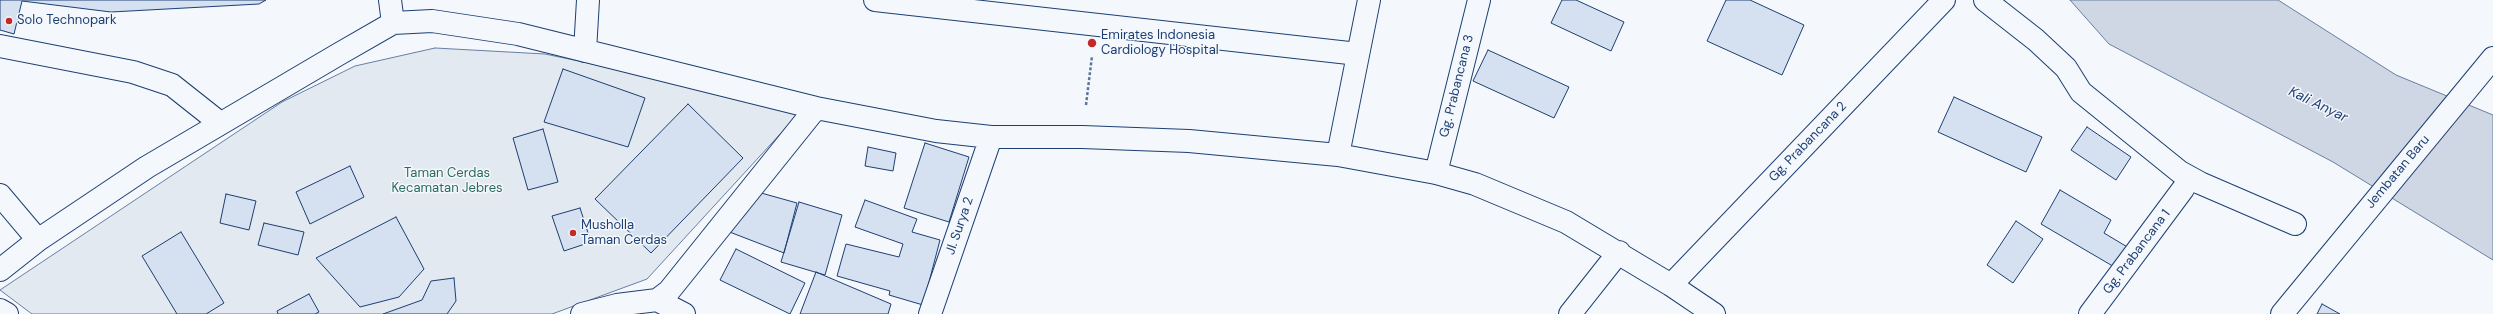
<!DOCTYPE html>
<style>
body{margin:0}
canvas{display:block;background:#f4f7fb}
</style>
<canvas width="2493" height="314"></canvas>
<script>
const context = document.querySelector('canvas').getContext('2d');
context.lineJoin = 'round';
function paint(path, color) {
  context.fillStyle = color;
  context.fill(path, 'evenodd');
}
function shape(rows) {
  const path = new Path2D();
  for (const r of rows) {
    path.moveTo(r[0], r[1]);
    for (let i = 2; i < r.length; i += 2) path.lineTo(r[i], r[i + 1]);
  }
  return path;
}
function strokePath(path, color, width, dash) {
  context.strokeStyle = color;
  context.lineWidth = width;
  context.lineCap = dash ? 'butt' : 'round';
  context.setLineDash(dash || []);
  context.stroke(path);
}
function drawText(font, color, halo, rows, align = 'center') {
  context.font = font + ' "DM Sans",sans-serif';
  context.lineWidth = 3;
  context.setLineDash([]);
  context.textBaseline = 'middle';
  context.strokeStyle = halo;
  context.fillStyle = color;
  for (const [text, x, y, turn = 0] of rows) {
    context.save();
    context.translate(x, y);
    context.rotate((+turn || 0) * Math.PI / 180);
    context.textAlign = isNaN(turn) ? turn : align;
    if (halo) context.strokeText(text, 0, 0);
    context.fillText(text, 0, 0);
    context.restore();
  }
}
const green = shape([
 [435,48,545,54,804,108,647,279,552,314,32,314,0,290,282,102,355,66,435,48]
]);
paint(green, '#e3e9f0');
strokePath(green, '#687fa3', 1);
const water = shape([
 [2070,0,2278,0,2396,75,2493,115,2493,260,2333,162,2109,44,2070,0]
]);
paint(water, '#cfd7e4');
strokePath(water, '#687fa3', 1);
const building = shape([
 [0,0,266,0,259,4,111,12,22,1,14,34,0,30,0,0],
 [1562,0,1576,0,1624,22,1611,51,1551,23,1562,0],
 [1726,0,1750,0,1804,25,1782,75,1707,41,1726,0],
 [1488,50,1569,87,1554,118,1473,81,1488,50],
 [563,69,645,98,628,147,544,122,563,69],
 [1954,97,2042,137,2026,172,1938,132,1954,97],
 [688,104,743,158,651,253,595,199,688,104],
 [2087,127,2131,157,2116,180,2071,150,2087,127],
 [543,129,558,182,528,190,513,138,543,129],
 [925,143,969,157,949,222,904,208,925,143],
 [868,147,896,153,893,171,865,166,868,147],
 [350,166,364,197,310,224,296,192,350,166],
 [2060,190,2111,220,2104,233,2129,248,2116,268,2041,224,2060,190],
 [754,191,797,203,784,253,727,231,754,191],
 [226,194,256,201,249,230,220,223,226,194],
 [865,200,917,219,912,232,940,240,923,305,889,295,890,291,837,276,846,244,899,257,903,244,855,227,865,200],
 [799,202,842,215,825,275,781,262,799,202],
 [580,208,591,242,564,251,552,216,580,208],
 [396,217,424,269,399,297,360,307,316,258,396,217],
 [2016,221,2043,239,2013,283,1987,265,2016,221],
 [264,223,304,232,298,255,258,245,264,223],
 [181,232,224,303,206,314,177,314,142,256,181,232],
 [736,249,805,283,790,314,720,280,736,249],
 [816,272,891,304,888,314,800,314,816,272],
 [454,278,456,301,447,314,383,314,422,300,431,281,454,278],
 [309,294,319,312,315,314,278,314,277,311,309,294],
 [2322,304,2340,314,2317,314,2322,304]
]);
paint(building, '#d5e0f0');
strokePath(building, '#1d3f73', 1);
const minor = shape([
 [390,0,393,23],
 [875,0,1358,54],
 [1985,0,2036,40,2066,68,2081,92,2180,172,2200,183,2295,224],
 [0,46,133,72,172,85,220,123],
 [585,51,588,0],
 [1338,155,1369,0],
 [1436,173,1479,0],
 [0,195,38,240],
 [0,270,38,240,147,167,339,54,393,23,432,21,518,34,816,108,936,131,991,137,1082,137,1189,141,1338,155,1436,173,1475,184,1566,222,1671,285,1714,314],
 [1671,285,1944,0],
 [657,300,684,314],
 [0,310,7,314],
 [582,314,617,305,657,300,669,291,816,108],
 [930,314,991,137],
 [1570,314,1619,252],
 [2090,314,2183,189],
 [2282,314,2493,58]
]);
strokePath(minor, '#1d3f73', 24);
strokePath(shape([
 [1086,105,1092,56]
]), '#5e769c', 2.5, [3, 2]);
strokePath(minor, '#f4f7fb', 22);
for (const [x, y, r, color] of [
 [9,21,4,"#c62828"],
 [1092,43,5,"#c62828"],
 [573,233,4,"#c62828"]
]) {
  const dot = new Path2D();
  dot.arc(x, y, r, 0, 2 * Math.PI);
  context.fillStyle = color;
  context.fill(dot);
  strokePath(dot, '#f4f7fb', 1.5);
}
drawText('13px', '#1d3f73', '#f4f7fb', [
 ["Solo Technopark",17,21],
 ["Emirates Indonesia",1101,36],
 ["Cardiology Hospital",1101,51],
 ["Musholla",581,226],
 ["Taman Cerdas",581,241]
], 'left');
drawText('13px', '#1d3f73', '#f4f7fb', [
 ["Gg. Prabancana 3",1457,86,-76],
 ["Gg. Prabancana 2",1808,142,-46],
 ["Jembatan Baru",2398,172,-50],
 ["Jl. Surya 2",960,226,-71],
 ["Gg. Prabancana 1",2137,252,-53]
]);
drawText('13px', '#2c6c60', '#f4f7fb', [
 ["Taman Cerdas",447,174],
 ["Kecamatan Jebres",447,189]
]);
drawText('italic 14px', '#1d3f73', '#f4f7fb', [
 ["Kali Anyar",2318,105,26]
]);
</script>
